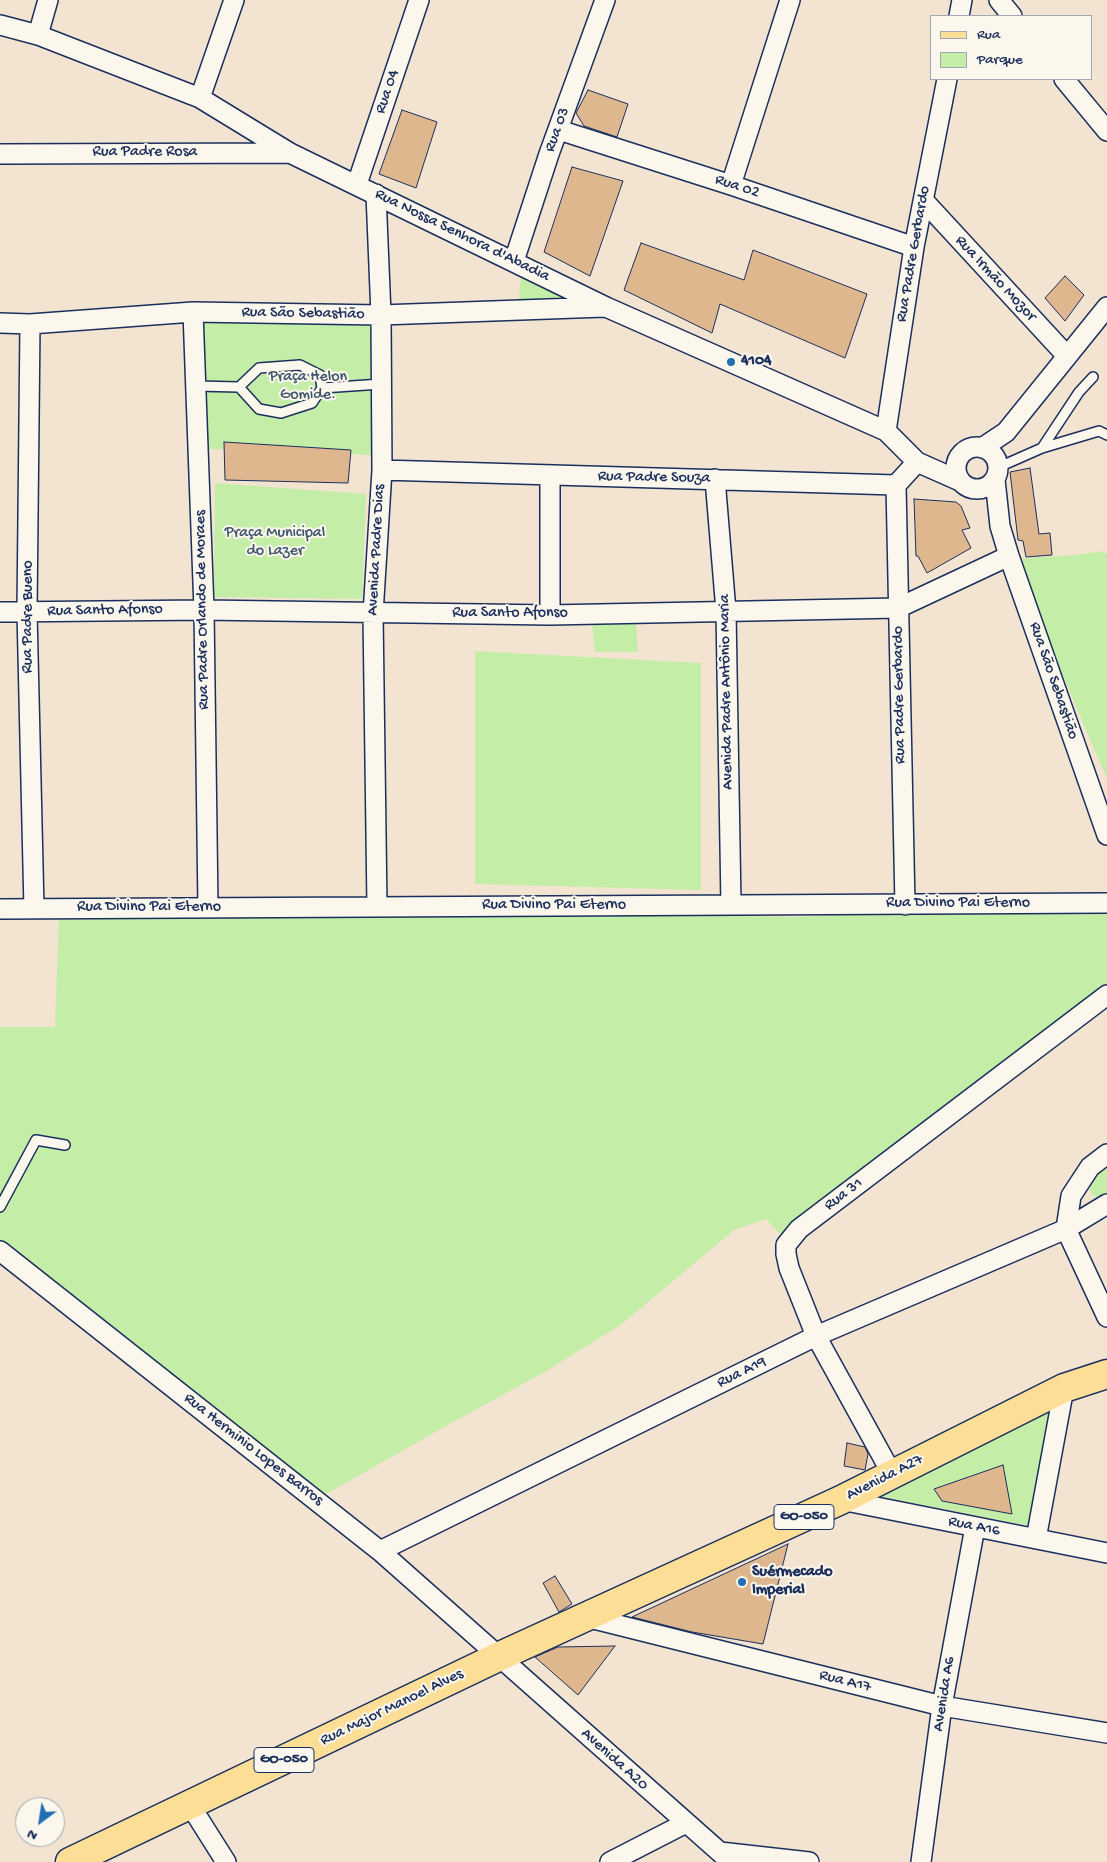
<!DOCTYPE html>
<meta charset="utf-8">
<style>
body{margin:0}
#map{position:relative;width:1107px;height:1862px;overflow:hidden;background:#f2e4d0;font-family:"Gochi Hand",sans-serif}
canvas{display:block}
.legend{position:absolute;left:930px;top:15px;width:162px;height:65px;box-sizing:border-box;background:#fbf7ec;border:1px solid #a1a7b3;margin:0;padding:6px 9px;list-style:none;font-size:15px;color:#1b2f5e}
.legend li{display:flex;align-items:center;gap:10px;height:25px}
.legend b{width:25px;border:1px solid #a1a7b3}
.north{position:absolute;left:15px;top:1797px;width:50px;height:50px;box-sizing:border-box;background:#fbf7ec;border:1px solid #a1a7b3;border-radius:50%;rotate:211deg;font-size:14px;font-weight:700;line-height:20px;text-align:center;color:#1b2f5e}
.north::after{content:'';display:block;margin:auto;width:18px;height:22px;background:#1f6fb2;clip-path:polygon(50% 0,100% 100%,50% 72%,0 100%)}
</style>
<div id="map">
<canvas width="1107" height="1862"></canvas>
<ul class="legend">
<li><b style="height:6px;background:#fcde96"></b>Rua</li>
<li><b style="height:14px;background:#c4eda8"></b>Parque</li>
</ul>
<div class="north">N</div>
</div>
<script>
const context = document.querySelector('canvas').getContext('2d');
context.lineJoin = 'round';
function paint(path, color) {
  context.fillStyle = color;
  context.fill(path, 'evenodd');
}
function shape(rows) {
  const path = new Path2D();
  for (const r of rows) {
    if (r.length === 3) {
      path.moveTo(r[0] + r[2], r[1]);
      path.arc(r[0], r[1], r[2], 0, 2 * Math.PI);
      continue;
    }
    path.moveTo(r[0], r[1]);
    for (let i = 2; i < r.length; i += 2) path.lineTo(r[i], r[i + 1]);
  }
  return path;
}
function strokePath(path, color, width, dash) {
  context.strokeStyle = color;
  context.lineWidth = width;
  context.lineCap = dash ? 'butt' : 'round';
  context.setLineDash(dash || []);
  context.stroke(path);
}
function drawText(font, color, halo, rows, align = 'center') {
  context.font = font + ' "Gochi Hand",sans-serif';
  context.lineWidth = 4;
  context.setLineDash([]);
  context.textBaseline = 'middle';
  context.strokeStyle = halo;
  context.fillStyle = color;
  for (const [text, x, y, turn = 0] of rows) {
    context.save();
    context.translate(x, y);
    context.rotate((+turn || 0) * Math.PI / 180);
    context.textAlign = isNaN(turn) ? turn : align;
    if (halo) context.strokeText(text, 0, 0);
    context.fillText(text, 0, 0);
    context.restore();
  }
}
paint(shape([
 [522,268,572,292,573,303,518,305],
 [202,320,375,322,373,455,208,449],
 [215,483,366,494,362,599,214,597],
 [1104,551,1105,553,1107,553,1107,779,1013,559,1075,555],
 [636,622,638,652,595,652,592,623],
 [475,651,701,663,701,890,475,884],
 [1107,909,1107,985,783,1237,766,1219,734,1230,622,1324,543,1373,462,1417,321,1497,0,1241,0,1027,55,1027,59,915,377,910,798,917,903,912],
 [1107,1160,1107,1198,1098,1198,1092,1194,1089,1188,1090,1182],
 [1051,1404,1029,1526,878,1496]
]), '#c4eda8');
const building = shape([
 [588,90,628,104,617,137,584,126,576,113,588,90],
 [402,110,437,122,416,188,379,174,402,110],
 [572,167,623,181,590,276,544,252,572,167],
 [641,243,744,280,753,250,867,294,845,358,720,304,712,333,624,290,641,243],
 [1065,276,1084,295,1065,321,1045,298,1065,276],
 [224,442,351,450,348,483,225,480,224,442],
 [1030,468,1039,534,1050,533,1052,555,1026,557,1023,541,1018,540,1010,472,1030,468],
 [914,499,956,502,961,506,970,528,962,530,971,548,927,573,918,556,916,556,914,499],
 [847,1443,865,1447,868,1454,865,1470,844,1466,847,1443],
 [1003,1465,1012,1514,942,1501,934,1489,1003,1465],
 [788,1544,763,1644,692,1632,632,1617,788,1544],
 [555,1576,572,1604,559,1612,543,1583,555,1576],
 [615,1646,578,1695,535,1657,558,1647,615,1646]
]);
paint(building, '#deb78f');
strokePath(building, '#1b2f5e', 1);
const service = shape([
 [196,386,239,387,259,409,281,413,312,403,322,388,320,375,300,365,259,368,239,387],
 [322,388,381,384],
 [1042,448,1079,392,1093,377],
 [999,467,1042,448,1099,431,1107,435],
 [0,1207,36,1140,65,1145]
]);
const minor = shape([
 [999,0,1012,16],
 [959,16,962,0],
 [0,25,38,35,200,98,290,153,606,307,886,431,917,462,960,481],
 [38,35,48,0],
 [1064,79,1107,131],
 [200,98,234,0],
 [559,130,731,185,914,247],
 [0,154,289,153],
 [357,184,419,0],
 [731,185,790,0],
 [376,194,381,315,382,470,373,614,377,907],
 [924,201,1067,356],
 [514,261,549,154,605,0],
 [193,312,204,610,208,908],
 [0,323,30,324,193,312,381,315,604,307],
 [30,324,27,612,34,909],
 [886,431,914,247,947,79],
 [977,468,21],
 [982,448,1006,432,1107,307],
 [382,470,896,485,917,462],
 [715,479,726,611,731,905],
 [995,480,1000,526,1009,556,1107,835],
 [896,485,905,905],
 [0,612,204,610,550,615,898,608,1009,556],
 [550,615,550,476],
 [0,909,1107,903],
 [1107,1154,1090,1167,1071,1196,1066,1229,1107,1317],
 [0,1251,380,1551,731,1862],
 [892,1474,816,1336,789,1268,786,1254,786,1245,799,1229,1107,995],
 [841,1500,1107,1553],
 [1036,1539,1064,1388],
 [380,1551,816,1336,1066,1229,1107,1204],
 [586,1617,942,1706,1107,1733],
 [190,1805,226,1862],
 [720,1852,809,1862],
 [610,1862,686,1823],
 [921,1862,942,1706,975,1527]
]);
const primary = shape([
 [70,1862,498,1657,841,1500,1064,1388,1107,1374]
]);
strokePath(service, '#1b2f5e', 12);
strokePath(minor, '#1b2f5e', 22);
strokePath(primary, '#1b2f5e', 31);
strokePath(service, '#fbf7ec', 9);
strokePath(minor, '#fbf7ec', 19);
strokePath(primary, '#fcde96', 28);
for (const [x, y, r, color] of [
 [731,362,5,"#1f6fb2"],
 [742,1582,5,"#1f6fb2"]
]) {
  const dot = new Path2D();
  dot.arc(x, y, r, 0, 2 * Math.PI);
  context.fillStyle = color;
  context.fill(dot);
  strokePath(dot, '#fbf7ec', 2);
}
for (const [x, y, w] of [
 [804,1517,60],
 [284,1760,60]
]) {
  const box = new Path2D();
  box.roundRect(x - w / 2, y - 12.5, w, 25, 4);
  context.fillStyle = '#fbf7ec';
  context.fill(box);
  strokePath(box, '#1b2f5e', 1);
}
drawText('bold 15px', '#1b2f5e', null, [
 ["GO-050",804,1517],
 ["GO-050",284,1760]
]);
drawText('16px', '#1b2f5e', '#fbf7ec', [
 ["Rua 04",388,92,-71],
 ["Rua 03",558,130,-70],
 ["Rua Padre Rosa",145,153],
 ["Rua 02",737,187,18],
 ["Rua Nossa Senhora d'Abadia",462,236,26],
 ["Rua Padre Gerbardo",914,254,-80],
 ["Rua Irmão Mozor",995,279,47],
 ["Rua São Sebastião",303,314,1],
 ["Rua Padre Souza",654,478,1],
 ["Avenida Padre Dias",377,550,-87],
 ["Rua Padre Orlando de Moraes",203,610,-91],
 ["Rua Santo Afonso",105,611,-1],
 ["Rua Santo Afonso",510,614],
 ["Rua Padre Bueno",29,617,-90],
 ["Rua São Sebastião",1053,681,71],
 ["Avenida Padre Antônio Maria",727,692,-91],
 ["Rua Padre Gerbardo",900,695,-91],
 ["Rua Divino Pai Eterno",958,904],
 ["Rua Divino Pai Eterno",554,906],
 ["Rua Divino Pai Eterno",149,908],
 ["Rua 31",844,1195,-37],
 ["Rua A19",742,1373,-26],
 ["Rua Herminio Lopes Barros",253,1450,38],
 ["Avenida A27",885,1478,-27],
 ["Rua A16",974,1527,11],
 ["Rua A17",845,1682,14],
 ["Avenida A6",945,1694,-81],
 ["Rua Major Manoel Alves",392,1708,-26],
 ["Avenida A20",614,1760,42]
]);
drawText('bold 16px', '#1b2f5e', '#fbf7ec', [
 ["4104",741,362],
 ["Suérmecado",752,1573],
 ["Imperial",752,1591]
], 'left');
drawText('16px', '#3d556d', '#fbf7ec', [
 ["Praça Helon",308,378],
 ["Gomide.",308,396],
 ["Praça Municipal",275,534],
 ["do Lazer",275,552]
]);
</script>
